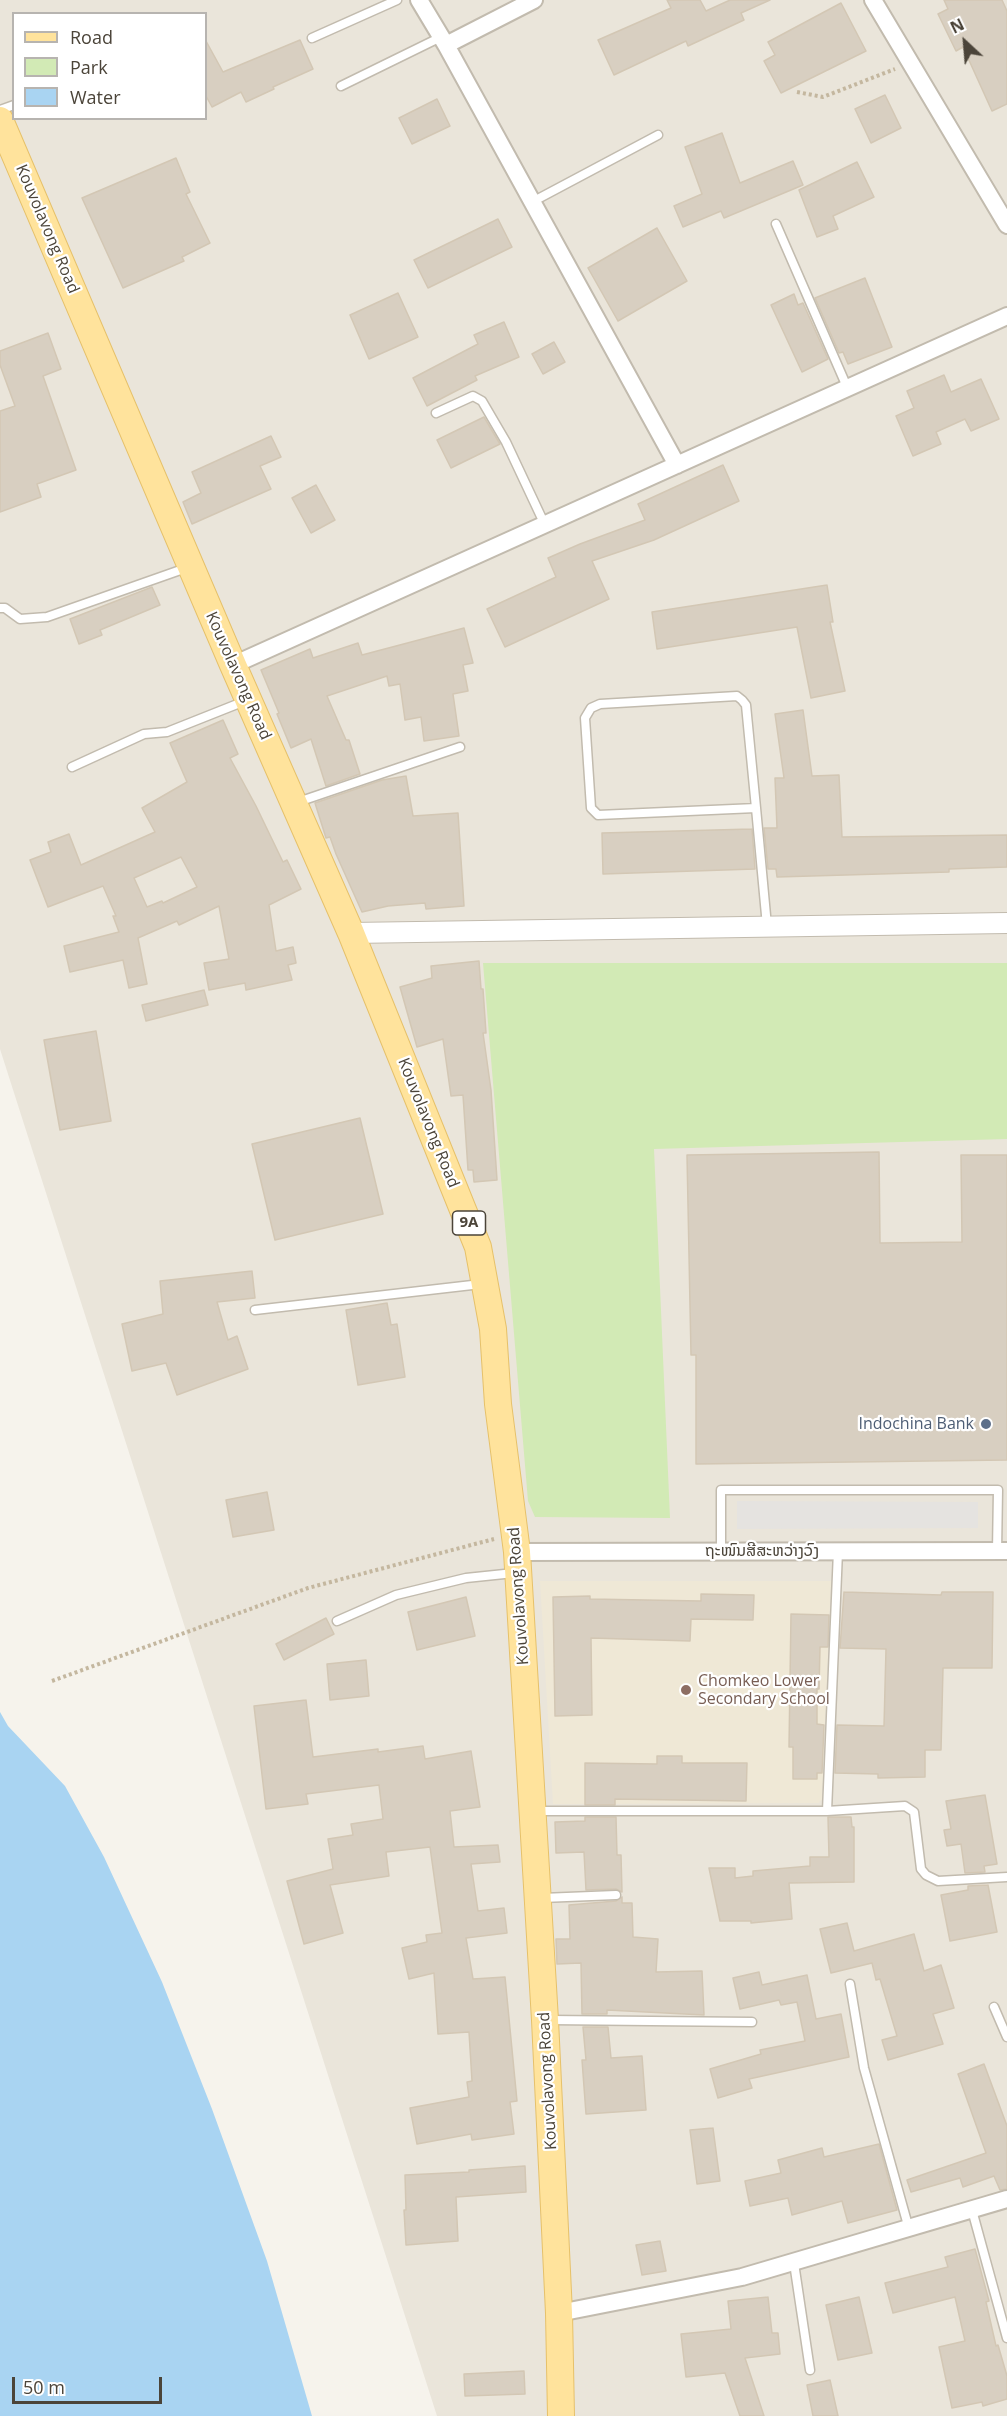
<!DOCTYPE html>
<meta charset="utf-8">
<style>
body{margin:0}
#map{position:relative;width:1007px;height:2416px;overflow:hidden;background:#f6f3ec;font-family:"Open Sans",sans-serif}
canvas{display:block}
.legend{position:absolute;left:12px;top:12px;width:195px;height:108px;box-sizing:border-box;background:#fff;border:2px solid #b7b4b0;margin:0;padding:8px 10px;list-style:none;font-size:18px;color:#4b4439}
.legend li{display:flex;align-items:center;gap:12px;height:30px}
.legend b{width:30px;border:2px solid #b7b4b0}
.north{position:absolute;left:935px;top:12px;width:60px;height:60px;-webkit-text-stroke:4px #fff;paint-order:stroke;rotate:334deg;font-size:16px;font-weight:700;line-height:24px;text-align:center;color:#4b4439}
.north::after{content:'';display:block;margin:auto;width:21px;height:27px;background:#4b4439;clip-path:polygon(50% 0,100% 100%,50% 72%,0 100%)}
.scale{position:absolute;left:12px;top:2377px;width:150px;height:27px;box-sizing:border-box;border:3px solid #4b4439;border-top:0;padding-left:8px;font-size:18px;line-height:21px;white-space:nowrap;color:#4b4439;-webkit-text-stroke:4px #fff;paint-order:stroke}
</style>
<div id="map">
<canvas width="1007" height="2416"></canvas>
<ul class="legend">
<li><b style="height:8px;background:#ffe39c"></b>Road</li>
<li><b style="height:16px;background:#d2eab5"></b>Park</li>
<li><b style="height:16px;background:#a9d4f2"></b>Water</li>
</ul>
<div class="north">N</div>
<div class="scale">50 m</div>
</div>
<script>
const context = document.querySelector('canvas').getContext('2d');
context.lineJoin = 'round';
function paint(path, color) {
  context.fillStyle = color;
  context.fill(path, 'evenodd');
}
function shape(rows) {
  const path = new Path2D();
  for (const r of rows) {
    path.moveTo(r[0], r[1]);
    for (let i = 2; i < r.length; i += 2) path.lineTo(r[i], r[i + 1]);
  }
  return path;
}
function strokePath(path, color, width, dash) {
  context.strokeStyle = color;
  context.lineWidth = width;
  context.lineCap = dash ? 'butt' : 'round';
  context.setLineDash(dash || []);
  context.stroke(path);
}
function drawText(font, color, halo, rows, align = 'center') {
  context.font = font + ' "Open Sans","Noto Sans Lao",sans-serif';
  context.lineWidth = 4.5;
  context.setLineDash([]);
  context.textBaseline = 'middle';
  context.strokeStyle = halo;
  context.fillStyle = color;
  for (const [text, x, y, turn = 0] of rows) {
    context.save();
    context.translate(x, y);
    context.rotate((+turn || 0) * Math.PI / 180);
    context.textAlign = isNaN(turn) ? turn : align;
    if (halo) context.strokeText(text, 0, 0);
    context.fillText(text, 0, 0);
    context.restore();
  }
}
paint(shape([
 [0,0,1007,0,1007,2416,437,2416,0,1049],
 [14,14,206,14,206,118,14,118]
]), '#eae5da');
paint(shape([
 [540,1581,831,1581,822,1799,819,1803,553,1804]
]), '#efe8d6');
paint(shape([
 [483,963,1007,963,1007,1139,654,1149,670,1518,535,1517,528,1501]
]), '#d2eab5');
paint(shape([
 [737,1501,978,1502,978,1528,737,1529]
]), '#e5e3e0');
paint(shape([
 [0,1712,8,1726,65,1786,104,1857,162,1982,212,2109,267,2261,312,2416,0,2416]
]), '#a9d4f2');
const building = shape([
 [667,0,700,0,706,11,730,0,770,0,741,13,744,20,688,46,686,41,614,75,598,40,671,8,667,0],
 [944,0,1002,0,1007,11,1007,104,992,111,963,47,956,51,938,14,948,9,944,0],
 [841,3,866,51,781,93,764,61,775,55,768,42,841,3],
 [300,40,313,69,273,87,274,89,246,102,241,92,212,107,206,96,206,41,223,72,300,40],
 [885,95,901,128,871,143,855,109,885,95],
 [437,99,450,126,412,144,399,118,437,99],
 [722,133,740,183,793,161,803,185,724,218,721,211,683,227,674,206,702,194,685,147,722,133],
 [176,158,190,192,186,194,210,243,182,257,184,261,123,288,82,198,176,158],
 [857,162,874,197,833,216,838,229,817,237,799,190,857,162],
 [498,219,512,247,428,288,414,260,498,219],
 [657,228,687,281,618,321,588,268,657,228],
 [865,278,892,347,848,364,843,352,839,353,815,298,865,278],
 [398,293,418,337,369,359,350,315,398,293],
 [794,294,798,305,803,303,828,359,802,372,771,305,794,294],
 [504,322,519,357,475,376,477,380,427,406,413,378,478,344,474,335,504,322],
 [48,333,61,369,43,376,76,470,37,484,41,497,0,512,0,411,15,406,0,365,0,351,48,333],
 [554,342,565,362,543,374,532,354,554,342],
 [944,375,951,392,981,379,999,419,971,431,965,419,936,432,941,444,913,456,896,416,914,408,907,391,944,375],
 [484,417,500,444,451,468,437,440,484,417],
 [271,436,281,457,260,466,271,489,192,524,183,502,201,493,192,472,271,436],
 [723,465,739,501,654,540,592,561,609,599,505,647,487,609,556,577,548,558,580,544,645,520,638,504,723,465],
 [316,485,335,520,311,533,292,498,316,485],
 [827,585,833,622,830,622,845,691,811,698,797,627,657,649,652,612,827,585],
 [152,587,160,605,100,630,102,635,79,644,70,619,152,587],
 [464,628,473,663,463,665,468,691,453,694,459,736,424,741,421,717,405,720,400,684,389,686,387,676,327,696,346,740,349,740,360,774,326,786,311,739,291,748,277,714,279,713,261,670,310,649,313,658,358,643,362,655,464,628],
 [803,710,812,776,839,775,842,837,1007,835,1007,867,949,869,949,872,777,877,776,869,768,869,764,828,777,828,775,778,784,778,775,714,803,710],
 [223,720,238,754,230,758,256,806,283,862,287,860,301,889,269,905,276,951,293,947,296,963,288,965,292,980,246,990,245,983,209,990,204,963,229,959,219,906,179,925,177,921,138,938,147,984,129,988,123,960,70,972,64,946,119,932,113,916,116,916,103,886,48,907,30,860,51,852,48,842,69,834,81,865,155,832,142,808,187,782,170,743,223,720],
 [181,857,197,887,163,903,162,901,147,907,134,878,181,857],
 [406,776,413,816,458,813,464,906,426,909,425,903,388,906,362,912,336,854,330,837,326,838,315,803,382,780,406,776],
 [752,829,755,869,603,874,602,833,752,829],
 [479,961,481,989,483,989,486,1033,483,1033,491,1090,497,1180,474,1182,473,1170,468,1170,463,1095,451,1096,443,1039,417,1047,400,987,432,978,431,966,479,961],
 [204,990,208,1005,146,1021,142,1005,204,990],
 [96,1031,111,1121,60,1130,44,1040,96,1031],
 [360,1118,383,1214,275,1240,252,1144,360,1118],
 [879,1152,880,1243,962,1242,961,1155,1007,1155,1007,1460,696,1464,696,1355,691,1355,687,1155,879,1152],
 [252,1271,255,1298,217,1302,228,1340,237,1336,248,1369,177,1395,166,1363,132,1371,122,1324,163,1314,160,1281,252,1271],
 [387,1303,391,1325,397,1324,405,1377,358,1385,346,1310,387,1303],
 [267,1492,274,1530,233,1537,226,1500,267,1492],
 [844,1592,941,1595,942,1592,993,1592,992,1668,943,1668,941,1750,925,1750,925,1777,878,1778,878,1774,835,1773,837,1725,884,1726,886,1649,840,1648,844,1592],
 [701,1594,754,1595,753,1620,691,1619,690,1641,591,1638,592,1715,555,1716,553,1597,590,1596,590,1599,701,1601,701,1594],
 [466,1597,475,1636,417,1650,408,1612,466,1597],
 [791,1614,829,1615,828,1647,820,1647,819,1689,817,1689,817,1724,824,1725,822,1773,817,1773,817,1779,793,1779,793,1747,789,1747,791,1614],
 [326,1618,334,1634,284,1660,276,1644,326,1618],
 [366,1660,369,1696,330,1700,327,1664,366,1660],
 [306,1700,313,1757,378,1749,378,1752,423,1746,425,1759,471,1751,480,1807,450,1811,454,1847,498,1845,500,1862,471,1864,478,1911,504,1908,507,1933,466,1938,473,1979,505,1977,517,2101,510,2102,514,2134,472,2140,471,2134,417,2144,410,2108,469,2097,467,2082,472,2081,469,2032,438,2034,434,1973,409,1979,402,1948,427,1942,426,1935,442,1933,430,1847,386,1852,389,1876,330,1885,343,1933,304,1944,287,1881,333,1869,328,1839,353,1835,351,1824,383,1819,379,1785,306,1794,308,1804,266,1809,254,1706,306,1700],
 [657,1756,682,1756,682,1763,747,1763,746,1801,615,1799,615,1805,585,1805,585,1763,657,1764,657,1756],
 [985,1795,997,1864,984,1866,985,1872,965,1873,961,1844,947,1846,944,1830,951,1829,946,1801,985,1795],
 [585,1817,616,1817,617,1855,621,1855,622,1892,616,1889,586,1890,584,1852,556,1853,555,1822,585,1821,585,1817],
 [828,1817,851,1817,852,1827,854,1827,854,1882,789,1883,792,1919,751,1923,751,1921,720,1921,709,1868,735,1868,735,1878,753,1876,753,1871,810,1866,810,1857,829,1857,828,1817],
 [988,1885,997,1932,950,1941,941,1895,968,1890,968,1886,988,1885],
 [622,1897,622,1903,632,1903,633,1937,658,1939,656,1972,702,1971,704,2015,607,2010,607,2014,582,2014,581,1963,557,1964,556,1939,570,1939,569,1905,616,1901,622,1897],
 [847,1923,854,1951,914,1934,924,1971,941,1965,954,2008,933,2014,943,2044,888,2060,882,2040,897,2036,880,1979,876,1980,872,1963,831,1973,820,1929,847,1923],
 [759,1972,762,1985,807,1975,816,2019,841,2014,849,2057,749,2079,752,2088,718,2098,710,2069,761,2054,760,2050,805,2041,797,2002,781,2005,779,2000,740,2009,733,1978,759,1972],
 [583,2027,608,2027,611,2058,642,2056,646,2110,586,2114,582,2060,586,2060,583,2027],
 [984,2064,1007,2126,1007,2189,1000,2190,994,2176,963,2187,960,2178,911,2192,907,2180,986,2153,958,2074,984,2064],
 [713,2128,720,2181,697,2184,690,2130,713,2128],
 [879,2144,897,2210,848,2223,842,2201,792,2215,788,2198,750,2206,745,2181,781,2173,778,2160,822,2148,824,2157,879,2144],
 [525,2166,526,2192,456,2197,458,2241,406,2245,404,2210,406,2210,405,2175,469,2172,469,2170,525,2166],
 [660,2241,666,2271,642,2275,636,2245,660,2241],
 [975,2249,989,2301,986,2302,996,2346,998,2345,1007,2376,1007,2399,983,2406,982,2402,952,2408,939,2347,965,2341,955,2297,893,2313,885,2283,948,2267,945,2257,975,2249],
 [768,2297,772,2333,778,2333,780,2354,745,2358,764,2416,740,2416,725,2373,686,2377,681,2334,731,2329,728,2301,768,2297],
 [859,2297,872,2353,838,2360,826,2305,859,2297],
 [524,2371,525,2394,465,2396,464,2374,524,2371],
 [830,2380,838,2416,813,2416,807,2385,830,2380]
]);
paint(building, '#d8cfc1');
strokePath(building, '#d3c7b4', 1.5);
const service = shape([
 [312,38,397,0],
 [341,86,441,37],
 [0,110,14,105],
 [532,202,658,135],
 [776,224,847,387],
 [436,413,473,396,482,401,506,442,545,525],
 [0,608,5,608,20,619,47,617,189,567],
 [72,767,144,734,167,732,245,701],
 [298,802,460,747],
 [756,808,598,815,591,808,585,718,591,708,600,704,737,696,742,700,746,705,756,808,767,926],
 [255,1310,481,1284],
 [721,1550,721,1490,998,1490,997,1551],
 [337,1621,396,1595,466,1578,514,1573],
 [536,1811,827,1811,905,1806,914,1812,921,1869,926,1875,938,1881,1007,1877],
 [827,1811,838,1551],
 [542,1898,616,1895],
 [850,1984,864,2068,909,2229],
 [994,2007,1007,2037],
 [549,2020,752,2022],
 [972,2210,1007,2338],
 [794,2263,810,2370]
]);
const minor = shape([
 [419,0,446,45,677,465],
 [873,0,1007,225],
 [446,45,534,0],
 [233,665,1007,316],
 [517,1552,1007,1551],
 [559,2313,742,2277,1007,2199]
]);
const tertiary = shape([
 [351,933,1007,923]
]);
const primary = shape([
 [0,120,233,665,351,933,478,1247,493,1329,498,1404,517,1552,545,2020,559,2313,561,2416]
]);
strokePath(service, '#c2bbae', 11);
strokePath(minor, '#c2bbae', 20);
strokePath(tertiary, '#c2bbae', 22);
strokePath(primary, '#e6c16a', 28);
strokePath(shape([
 [797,92,823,97,895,69],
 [52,1681,308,1588,494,1539]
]), '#c4b79f', 4, [3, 3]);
strokePath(service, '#fff', 8);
strokePath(minor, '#fff', 16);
strokePath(tertiary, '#fff', 20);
strokePath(primary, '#ffe39c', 26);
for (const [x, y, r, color] of [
 [986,1424,6,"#5c6f8a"],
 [686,1690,6,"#8d6e63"]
]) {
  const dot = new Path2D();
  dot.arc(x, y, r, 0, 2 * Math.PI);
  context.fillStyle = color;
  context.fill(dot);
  strokePath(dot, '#fff', 2);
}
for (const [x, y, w] of [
 [469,1223,33]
]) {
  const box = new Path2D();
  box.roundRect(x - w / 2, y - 12, w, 24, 4.5);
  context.fillStyle = '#fff';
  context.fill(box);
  strokePath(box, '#4b4439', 1.5);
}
drawText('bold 15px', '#4b4439', null, [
 ["9A",469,1223]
]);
drawText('16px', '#4b4439', '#fff', [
 ["Kouvolavong Road",47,229,67],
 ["Kouvolavong Road",238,676,66],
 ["Kouvolavong Road",428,1123,68],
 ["ຖະໜົນສີສະຫວ່າງວົງ",762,1551],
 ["Kouvolavong Road",519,1596,-94],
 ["Kouvolavong Road",548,2081,-93]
]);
drawText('16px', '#4e5e75', '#fff', [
 ["Indochina Bank",974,1424]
], 'right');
drawText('16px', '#785e54', '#fff', [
 ["Chomkeo Lower",698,1681],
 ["Secondary School",698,1699]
], 'left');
</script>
